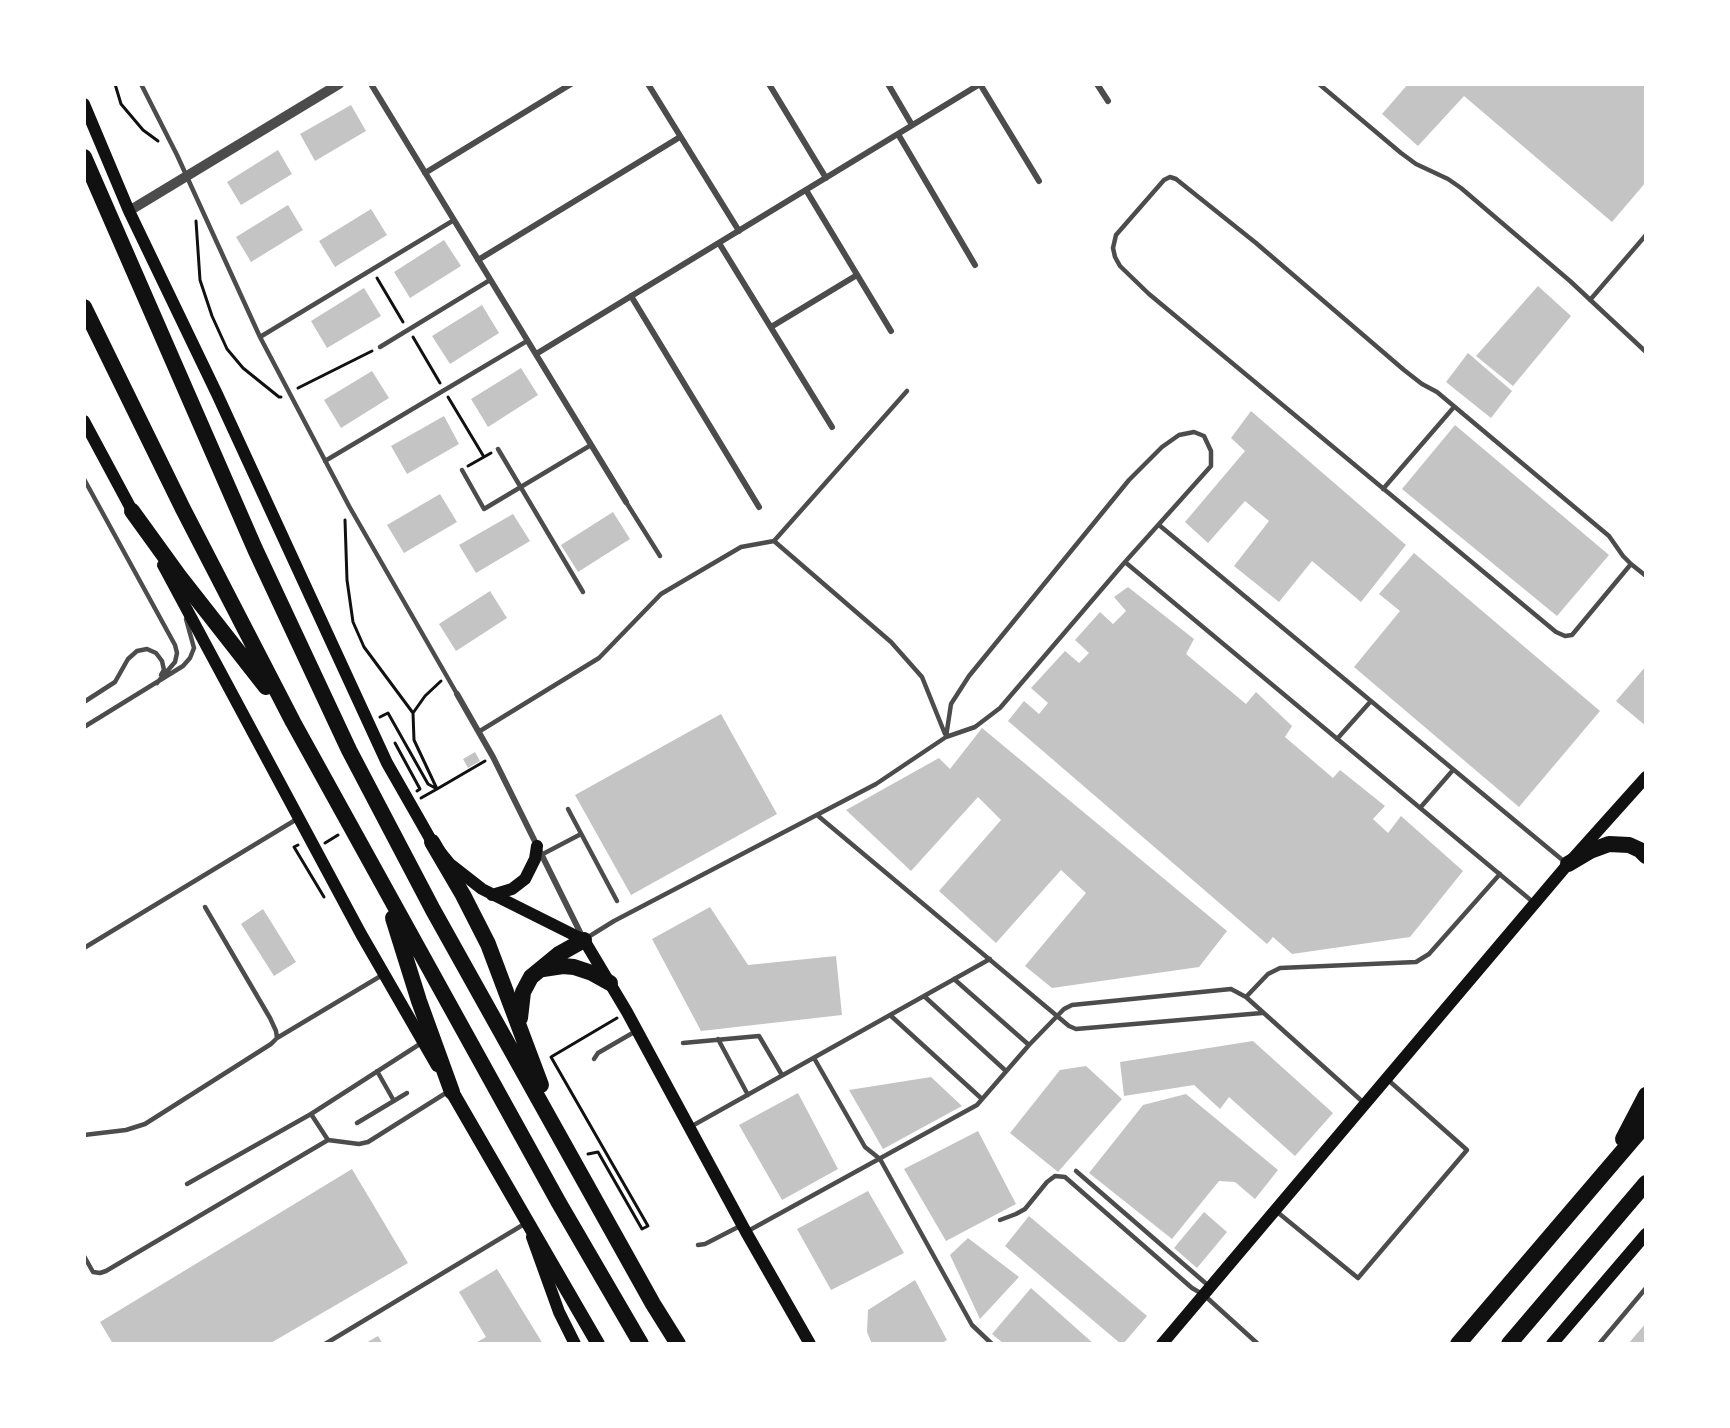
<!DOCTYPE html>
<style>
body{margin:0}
#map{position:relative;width:1730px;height:1428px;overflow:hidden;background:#fff;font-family:"Titillium Web",sans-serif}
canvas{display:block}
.frame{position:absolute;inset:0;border:86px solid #fff;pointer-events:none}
</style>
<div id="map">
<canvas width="1730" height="1428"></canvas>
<div class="frame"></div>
</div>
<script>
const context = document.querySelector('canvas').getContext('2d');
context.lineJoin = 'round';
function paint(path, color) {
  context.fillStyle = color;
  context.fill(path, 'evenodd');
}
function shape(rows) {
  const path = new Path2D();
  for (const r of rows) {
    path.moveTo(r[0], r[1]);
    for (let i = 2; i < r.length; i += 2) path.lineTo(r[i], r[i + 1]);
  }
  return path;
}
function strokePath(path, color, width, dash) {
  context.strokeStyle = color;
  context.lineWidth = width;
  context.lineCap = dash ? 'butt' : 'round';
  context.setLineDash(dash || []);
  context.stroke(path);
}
paint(shape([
 [1408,84,1646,84,1646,182,1612,222,1464,96,1418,146,1382,114],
 [351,105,366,131,315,161,300,134],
 [278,150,292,174,241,205,227,182],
 [288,205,303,230,251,262,236,237],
 [371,209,387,235,335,267,319,241],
 [444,240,461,266,410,298,394,272],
 [1538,286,1571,316,1513,386,1476,356],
 [364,288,381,316,327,348,311,321],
 [482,305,499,333,450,364,432,336],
 [1468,353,1512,391,1491,418,1446,382],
 [521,368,538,395,488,427,471,399],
 [372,371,389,398,341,428,324,400],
 [1251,411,1406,545,1361,602,1312,561,1279,602,1234,566,1269,521,1245,501,1208,543,1185,522,1245,451,1231,438],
 [444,416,459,444,407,474,391,446],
 [1455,425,1609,555,1557,616,1402,489],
 [440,494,457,522,404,553,387,525],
 [613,512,630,539,578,572,561,545],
 [513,514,530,541,476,573,459,545],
 [1414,553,1600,711,1519,807,1354,667,1400,611,1379,594],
 [1128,587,1194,639,1186,654,1246,704,1256,692,1292,726,1285,737,1333,778,1340,770,1385,806,1373,819,1388,833,1401,816,1463,871,1410,937,1292,954,1273,937,1267,944,1008,721,1024,701,1039,714,1048,703,1031,688,1065,651,1079,663,1089,653,1075,640,1100,612,1113,624,1126,611,1114,597],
 [490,591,507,618,456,651,439,624],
 [1646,666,1646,726,1616,701],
 [721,714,777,814,631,895,575,795],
 [982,728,1227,931,1199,967,1052,988,1025,966,1086,893,1061,870,996,943,939,891,1001,820,978,797,911,871,846,810,939,758,950,769],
 [475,752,480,761,468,768,463,759],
 [710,907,748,965,836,956,842,1015,701,1031,652,939],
 [263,909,296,962,274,976,241,924],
 [1253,1041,1333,1113,1295,1156,1229,1097,1220,1109,1194,1085,1124,1096,1120,1062],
 [1086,1066,1122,1099,1058,1172,1010,1133,1060,1070],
 [931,1077,962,1106,883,1149,849,1090],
 [798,1093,838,1169,782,1200,739,1125],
 [1186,1094,1278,1170,1255,1199,1235,1182,1219,1181,1172,1239,1089,1173,1143,1105],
 [978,1131,1016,1204,946,1241,904,1169],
 [352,1169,408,1263,269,1344,113,1344,100,1322],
 [868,1191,904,1253,831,1290,797,1229],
 [1204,1212,1227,1232,1197,1268,1174,1248],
 [1029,1216,1147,1316,1123,1344,1121,1344,1005,1246],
 [968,1238,1019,1277,980,1319,950,1255],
 [497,1269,543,1344,474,1344,486,1337,459,1292],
 [915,1280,947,1340,940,1344,872,1344,867,1332,868,1310],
 [1031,1288,1094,1344,1004,1344,992,1334],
 [1646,1323,1646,1344,1628,1344],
 [378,1336,383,1344,364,1344]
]), '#c4c4c4');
strokePath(shape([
 [115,84,121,104,143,130,158,141],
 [196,221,200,280,212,316,227,349,243,368,279,397,281,397],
 [377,278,403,322],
 [413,337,440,383],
 [298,388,372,351],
 [448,397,484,457],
 [468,466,491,453],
 [345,520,347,580,353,622,364,647,413,713],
 [441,681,425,696,413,713,414,740,437,789,485,761],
 [380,717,388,713,428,784,437,789,421,798],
 [395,743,420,789,417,791],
 [325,843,338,835],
 [298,845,294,847,324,897],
 [588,1154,598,1152,642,1229,648,1226,551,1057,617,1018]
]), '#111', 3);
strokePath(shape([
 [141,84,177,155,260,337,349,506,457,694],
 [1319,84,1401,153,1416,164,1448,179,1461,188,1570,281,1646,352],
 [1590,300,1646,235],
 [260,337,454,220],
 [380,347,490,280],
 [498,449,583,592],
 [325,461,527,341],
 [462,470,484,509,591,445],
 [84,479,175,645,177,653,175,662,157,683],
 [1383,489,1454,407],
 [626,502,660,556],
 [1159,525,1566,863],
 [774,541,891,642,922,677,945,734],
 [1125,562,1533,902],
 [1631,564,1572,635,1565,636,1556,632,1149,294,1120,266,1115,257,1113,248,1116,235,1164,180,1170,177,1176,179,1256,243,1404,370,1422,384,1437,392,1609,536,1623,556,1631,564,1646,576],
 [84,702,115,682,128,659,137,651,147,649,156,653,162,661,164,670,161,675],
 [84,727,183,666,190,658,194,648,186,619],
 [480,731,599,658,661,594,741,547,774,541,907,391],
 [1337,739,1371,701],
 [1420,808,1453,770],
 [568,809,617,901],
 [817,815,1069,1026,1076,1029,1262,1013],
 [541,855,581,834],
 [585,939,614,921,876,784,946,737,975,727,1000,708,1125,562,1211,466,1211,451,1204,436,1194,432,1179,435,1162,447,1129,480,969,676,951,704,946,737],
 [84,948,297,819],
 [954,979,1029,1045],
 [924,996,1006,1071],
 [1246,997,1268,974,1280,968,1416,962,1429,954,1500,874],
 [890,1015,982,1099],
 [277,1038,384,974],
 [718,1039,748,1095],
 [683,1043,759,1036,782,1075],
 [814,1058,865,1147,880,1159,972,1325,992,1344],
 [594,1059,598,1053,636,1031],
 [377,1071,394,1101],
 [311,1114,328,1140],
 [357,1123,407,1093],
 [692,1126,990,959],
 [84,1135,126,1130,145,1124,271,1044,277,1038,276,1031,270,1018,205,907],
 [1076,1171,1210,1287],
 [187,1184,311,1114,423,1042],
 [1276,1211,1358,1278,1467,1150,1387,1079],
 [1000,1220,1016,1214,1025,1209,1047,1182,1055,1176,1065,1177,1192,1288,1204,1295,1258,1344],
 [748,1231,977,1105,1029,1045,1064,1009,1072,1005,1231,989,1246,997,1364,1103],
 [698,1245,705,1244,742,1225],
 [84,1256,93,1272,100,1273,106,1271,328,1140,359,1144,368,1142,449,1091],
 [325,1344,526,1223],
 [1599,1344,1646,1288]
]), '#4c4c4c', 4.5);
strokePath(shape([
 [371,84,626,502],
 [648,84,739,231],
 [769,84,826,178],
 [888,84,912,125],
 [980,84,1039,181],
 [1097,84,1108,101],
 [898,134,975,265],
 [425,173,571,84],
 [806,190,891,331],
 [719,243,832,427],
 [478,260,680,137],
 [631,296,759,507],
 [771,327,857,275],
 [536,354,980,84],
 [457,694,493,757,583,938]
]), '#4c4c4c', 6);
strokePath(shape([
 [129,211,339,84]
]), '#4c4c4c', 10);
strokePath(shape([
 [84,104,129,211,217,394,387,763,419,819,432,842,450,864,482,889,584,940,627,1012,746,1232,810,1344],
 [84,421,135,516],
 [163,565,361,934,437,1066],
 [492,895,512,889,525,879,535,859,537,846],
 [532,1237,559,1312,575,1344],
 [1162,1344,1568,864,1646,777],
 [1552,1344,1646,1234]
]), '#111', 12);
strokePath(shape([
 [451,1090,598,1344]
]), '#111', 14);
strokePath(shape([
 [84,157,255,549,349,750,433,910,653,1304,678,1344],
 [84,307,183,509,293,722,559,1203,641,1344],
 [132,511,179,576,266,687],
 [432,842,463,895,488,944,541,1085],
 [1568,864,1590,851,1609,844,1629,845,1640,850,1646,856],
 [393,918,419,1001,452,1092],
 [543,969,563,966,574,967,592,973,610,983],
 [520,1018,523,992,531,977,559,954,584,940],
 [1623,1139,1646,1095],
 [1458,1344,1646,1124],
 [1509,1344,1646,1183]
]), '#111', 16);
</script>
